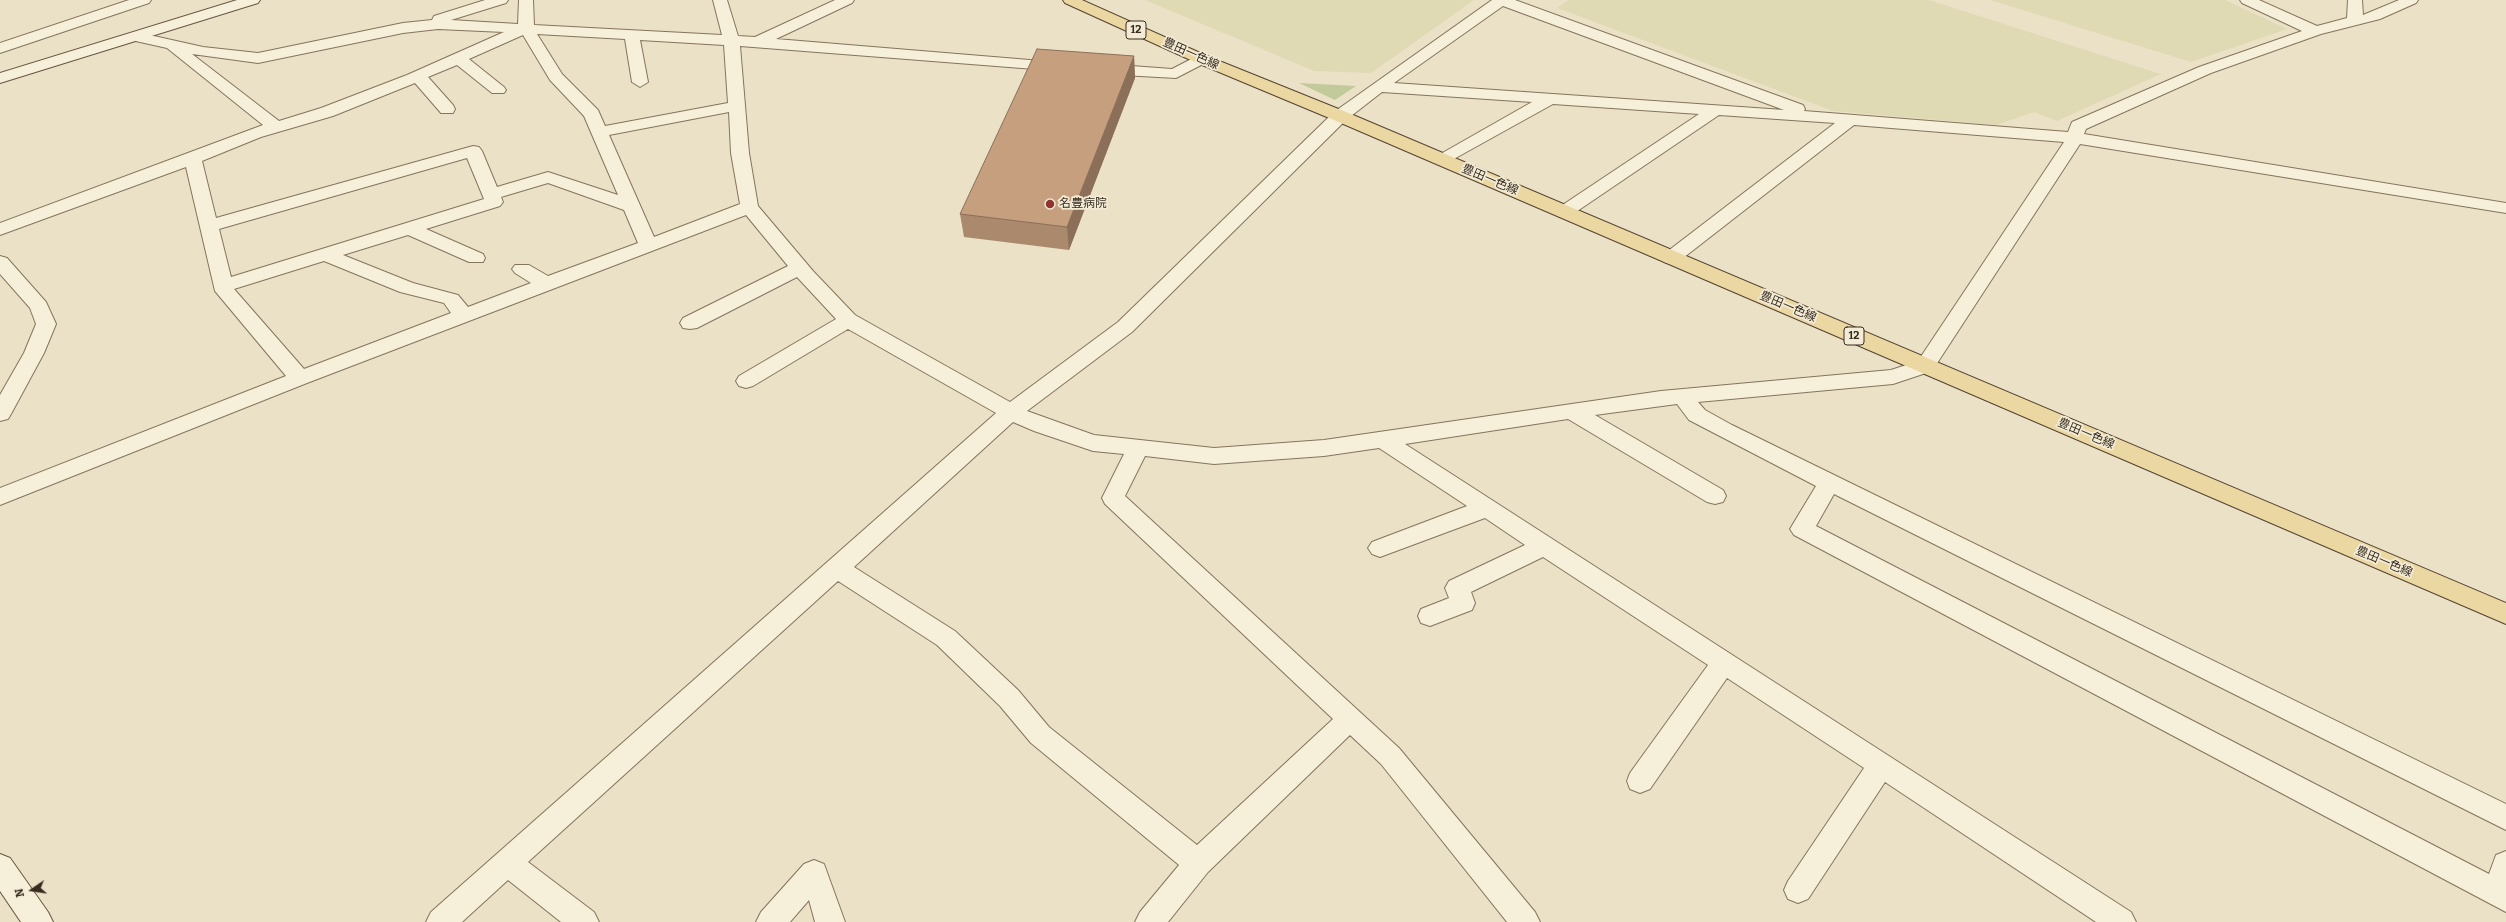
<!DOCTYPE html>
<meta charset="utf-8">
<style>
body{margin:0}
#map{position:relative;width:2506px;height:922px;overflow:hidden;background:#ebe1c6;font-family:Bitter,serif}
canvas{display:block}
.north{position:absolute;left:12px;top:870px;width:40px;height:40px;-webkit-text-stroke:3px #f3ebd5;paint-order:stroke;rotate:257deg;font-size:11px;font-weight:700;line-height:16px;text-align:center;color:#362c20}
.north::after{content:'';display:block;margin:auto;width:14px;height:18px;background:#362c20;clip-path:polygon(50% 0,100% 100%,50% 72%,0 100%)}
</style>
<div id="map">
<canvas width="2506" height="922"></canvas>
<div class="north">N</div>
</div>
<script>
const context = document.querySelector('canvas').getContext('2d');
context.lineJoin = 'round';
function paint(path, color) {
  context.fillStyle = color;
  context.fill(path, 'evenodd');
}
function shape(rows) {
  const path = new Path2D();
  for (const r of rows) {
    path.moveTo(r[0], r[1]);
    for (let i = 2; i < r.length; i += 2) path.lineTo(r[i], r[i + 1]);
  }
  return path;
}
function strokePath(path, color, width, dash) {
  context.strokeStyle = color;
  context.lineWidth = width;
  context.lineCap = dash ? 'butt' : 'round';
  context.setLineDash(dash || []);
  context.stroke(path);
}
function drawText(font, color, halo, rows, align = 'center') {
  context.font = font + ' Bitter,"Noto Sans JP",serif';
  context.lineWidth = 3.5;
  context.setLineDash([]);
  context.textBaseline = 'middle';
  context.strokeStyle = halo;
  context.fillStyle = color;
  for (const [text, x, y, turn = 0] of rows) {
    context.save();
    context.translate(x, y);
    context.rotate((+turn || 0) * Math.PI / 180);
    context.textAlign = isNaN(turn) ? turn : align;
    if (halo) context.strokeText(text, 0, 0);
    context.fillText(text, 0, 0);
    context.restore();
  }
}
paint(shape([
 [1145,0,1474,0,1371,73,1314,71],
 [1568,0,1929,0,2161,74,2057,121,2034,112,1996,125,1833,111,1557,8],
 [1990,0,2225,0,2287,29,2191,62]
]), '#e0dab4');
paint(shape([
 [1299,83,1356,86,1335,100]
]), '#c2c99b');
const street = shape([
 [129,0,151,0,149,3,0,53,0,43,129,0],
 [485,0,508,0,506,3,451,20,518,24,519,0,533,0,534,25,722,35,713,0,727,0,738,36,755,37,835,0,854,0,852,3,776,39,1066,63,1068,66,1066,69,1060,71,740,46,749,153,758,206,813,271,855,315,1010,402,1118,322,1334,112,1492,0,1515,0,1803,105,1805,109,1804,111,2068,132,2072,122,2199,67,2302,31,2242,3,2240,0,2259,0,2317,26,2347,18,2348,0,2362,0,2363,15,2399,0,2418,0,2416,3,2380,19,2321,34,2211,73,2086,129,2084,134,2506,203,2506,213,2080,144,1932,371,1893,384,1698,402,1705,410,1732,425,2506,804,2506,830,1834,494,1816,526,2489,874,2496,855,2506,851,2506,912,1794,535,1790,529,1816,486,1689,420,1677,404,1595,415,1723,490,1726,496,1723,502,1715,504,1707,502,1568,419,1405,444,2131,912,2136,922,2096,922,1885,782,1808,899,1798,903,1788,899,1784,890,1788,881,1864,768,1727,678,1650,789,1640,793,1630,789,1627,781,1630,773,1708,665,1543,557,1471,592,1475,603,1472,610,1430,626,1421,623,1418,616,1421,609,1449,598,1445,588,1449,581,1525,545,1485,518,1388,554,1380,557,1372,554,1368,548,1372,542,1467,506,1379,448,1324,456,1214,464,1145,456,1125,496,1399,748,1535,912,1540,922,1507,922,1381,764,1350,735,1208,872,1168,922,1135,922,1140,912,1179,865,1031,743,1000,706,937,645,838,581,528,862,594,912,599,922,561,922,508,880,462,922,426,922,431,912,996,413,848,329,753,386,746,388,739,386,736,381,739,376,836,319,797,277,697,328,690,329,683,328,680,323,683,318,788,266,746,215,307,383,0,505,0,488,286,376,215,291,186,167,0,235,0,223,263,125,167,48,131,40,128,37,131,34,136,32,203,47,258,53,403,23,432,20,434,16,485,0],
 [1503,6,1784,110,1394,83,1503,6],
 [438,29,504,32,407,75,321,108,279,121,192,54,258,63,403,33,438,29],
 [537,34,625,39,632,82,640,87,648,82,640,40,724,45,728,103,605,126,598,110,562,74,537,34],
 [523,35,550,80,584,116,618,195,548,172,497,187,482,151,479,147,473,146,216,218,202,161,261,137,333,116,415,83,441,113,453,113,455,109,453,105,428,77,457,65,492,93,504,93,506,90,504,87,469,59,523,35],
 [1382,92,1532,102,1437,156,1434,160,1437,164,1443,165,1553,104,1699,114,1558,208,1555,212,1558,216,1564,217,1570,216,1719,115,1835,123,1664,254,1662,258,1664,262,1671,264,1678,262,1854,125,2064,142,1918,361,1891,370,1661,391,1324,440,1214,448,1094,435,1027,411,1132,332,1346,120,1382,92],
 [729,112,731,153,740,204,654,237,609,135,729,112],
 [467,158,484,199,231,277,219,229,467,158],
 [548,183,624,210,638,243,548,276,529,265,515,265,512,269,515,273,531,283,468,307,458,295,413,283,343,255,408,235,469,262,483,262,485,258,483,254,426,229,500,206,503,202,501,197,548,183],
 [324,261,400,292,444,303,451,313,304,369,234,289,324,261],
 [1013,422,1034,431,1093,451,1124,454,1102,498,1105,504,1333,719,1197,845,1049,727,1018,690,955,631,854,567,1013,422],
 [1201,54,1207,56,1209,59,1207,62,1176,78,1104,74,1096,69,1104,64,1172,69,1201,54],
 [0,256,7,258,46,302,56,324,44,353,11,414,8,419,0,421,0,395,24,353,36,324,30,308,0,274,0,256],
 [814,860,824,864,845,922,815,922,809,900,790,922,756,922,761,912,804,864,814,860]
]);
const secondary = shape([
 [237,0,260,0,258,3,0,83,0,73,237,0],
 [0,854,10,858,48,912,53,922,21,922,0,891,0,854]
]);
const primary = shape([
 [1063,0,1082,0,1207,56,1346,112,2506,603,2506,624,1334,120,1195,62,1065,3,1063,0]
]);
strokePath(street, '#85745d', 2);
strokePath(secondary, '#675540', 2);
strokePath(primary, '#534231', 2);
paint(street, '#f6efd9');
paint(secondary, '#f6efd9');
paint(primary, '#ebd7a1');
paint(shape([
 [1134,56,1135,78,1069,250,964,237,960,214]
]), '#aa896d');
paint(shape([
 [1134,56,1135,78,1069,250,1067,227]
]), '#8b6f59');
const building = shape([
 [1037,49,1134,56,1067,227,960,214,1037,49]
]);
paint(building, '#c69f7f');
strokePath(building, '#8b6f59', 1);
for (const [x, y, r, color] of [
 [1050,204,5,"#903431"]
]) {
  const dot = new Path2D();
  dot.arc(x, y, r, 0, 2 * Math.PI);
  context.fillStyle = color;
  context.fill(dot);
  strokePath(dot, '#f3ebd5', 1.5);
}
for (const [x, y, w] of [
 [1136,30,20],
 [1854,336,20]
]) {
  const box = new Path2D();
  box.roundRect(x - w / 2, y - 9, w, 18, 3);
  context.fillStyle = '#f3ebd5';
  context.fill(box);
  strokePath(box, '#362c20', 1);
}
drawText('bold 11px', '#362c20', null, [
 ["12",1136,30],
 ["12",1854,336]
]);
drawText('12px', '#362c20', '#f3ebd5', [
 ["豊田一色線",1191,54,24],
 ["豊田一色線",1490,180,23],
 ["豊田一色線",1788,307,23],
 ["豊田一色線",2086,434,23],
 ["豊田一色線",2384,562,23]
]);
drawText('12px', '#362c20', '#f3ebd5', [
 ["名豊病院",1059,204]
], 'left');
</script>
